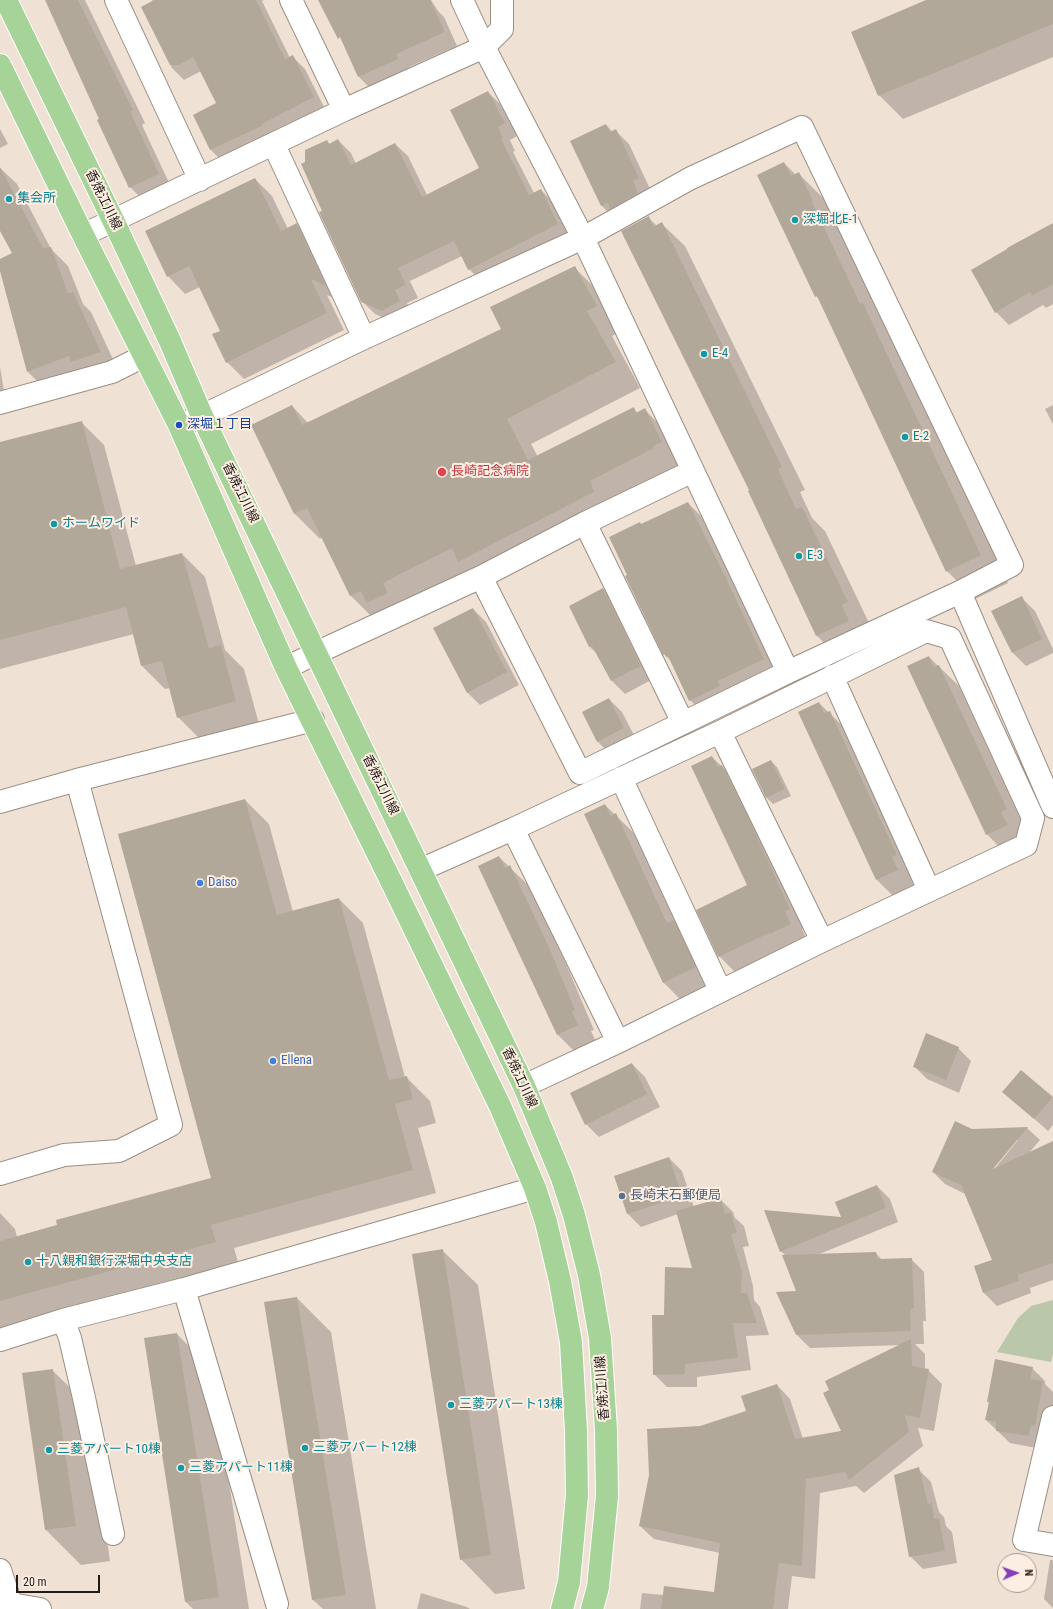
<!DOCTYPE html>
<meta charset="utf-8">
<style>
body{margin:0}
#map{position:relative;width:1053px;height:1609px;overflow:hidden;background:#f0e1d5;font-family:"Roboto Condensed",sans-serif}
canvas{display:block}
.north{position:absolute;left:997px;top:1553px;width:40px;height:40px;box-sizing:border-box;background:#fdeee3;border:1px solid #a59a91;border-radius:50%;rotate:88deg;font-size:11px;font-weight:700;line-height:16px;text-align:center;color:#211b17}
.north::after{content:'';display:block;margin:auto;width:14px;height:18px;background:#8341b5;clip-path:polygon(50% 0,100% 100%,50% 72%,0 100%)}
.scale{position:absolute;left:16px;top:1575px;width:84px;height:18px;box-sizing:border-box;border:2px solid #211b17;border-top:0;padding-left:5px;font-size:12px;line-height:14px;white-space:nowrap;color:#211b17;-webkit-text-stroke:3px #fdeee3;paint-order:stroke}
</style>
<div id="map">
<canvas width="1053" height="1609"></canvas>
<div class="north">N</div>
<div class="scale">20 m</div>
</div>
<script>
const context = document.querySelector('canvas').getContext('2d');
context.lineJoin = 'round';
function paint(path, color) {
  context.fillStyle = color;
  context.fill(path, 'evenodd');
}
function shape(rows) {
  const path = new Path2D();
  for (const r of rows) {
    path.moveTo(r[0], r[1]);
    for (let i = 2; i < r.length; i += 2) path.lineTo(r[i], r[i + 1]);
  }
  return path;
}
function strokePath(path, color, width, dash) {
  context.strokeStyle = color;
  context.lineWidth = width;
  context.lineCap = dash ? 'butt' : 'round';
  context.setLineDash(dash || []);
  context.stroke(path);
}
function drawText(font, color, halo, rows, align = 'center') {
  context.font = font + ' "Roboto Condensed","Noto Sans JP",sans-serif';
  context.lineWidth = 4;
  context.setLineDash([]);
  context.textBaseline = 'middle';
  context.strokeStyle = halo;
  context.fillStyle = color;
  for (const [text, x, y, turn = 0] of rows) {
    context.save();
    context.translate(x, y);
    context.rotate((+turn || 0) * Math.PI / 180);
    context.textAlign = isNaN(turn) ? turn : align;
    if (halo) context.strokeText(text, 0, 0);
    context.fillText(text, 0, 0);
    context.restore();
  }
}
paint(shape([
 [1053,1300,1053,1354,1051,1362,997,1352,1018,1318,1031,1306]
]), '#bac7aa');
paint(shape([
 [46,0,85,0,145,123,142,125,171,187,143,200,130,187],
 [152,0,264,0,262,1,290,58,293,57,305,69,325,109,223,162,211,150,217,104,201,71,184,80,172,68,142,7,153,2],
 [402,0,431,0,438,11,444,17,457,46,409,67,411,72,372,90,359,77],
 [927,0,1053,0,1053,57,903,119,879,95],
 [488,92,501,105,517,136,510,140,515,151,513,152,534,193,541,190,553,202,570,237,482,282,469,269,462,256,410,281,418,298,407,303,412,314,395,323,375,314,362,301,324,211,327,141,330,144,338,140,351,153,356,164,395,144,408,156,427,195,480,168],
 [606,125,613,132,616,131,629,144,651,191,615,219,602,206,572,141],
 [0,129,8,144,0,148],
 [784,163,796,175,799,174,827,202,840,230,839,230,884,325,891,332,1008,583,975,599,947,571,821,302,816,296],
 [0,168,17,184,51,249,68,266,83,304,91,312,118,370,46,390,28,372,0,267,0,260,14,253,0,229],
 [255,179,272,196,288,229,297,225,314,242,342,302,327,295,344,330,244,379,227,362,221,331,200,287,185,294,168,276],
 [648,217,657,226,662,224,685,246,805,490,800,492,812,518,825,531,870,625,840,658,817,636,749,491,751,490],
 [1053,224,1053,304,1046,308,1043,305,1009,325,996,312],
 [575,268,600,293,621,331,612,336,640,388,531,444,538,457,633,408,638,413,645,410,670,435,686,467,376,621,351,596,323,537,320,539,295,514,253,426,292,406,308,423,502,329],
 [0,367,6,403,0,404],
 [1053,405,1053,424,1045,409],
 [81,422,104,445,136,566,182,554,205,577,225,650,244,669,259,724,201,740,178,717,170,688,165,689,142,666,134,634,0,669,0,443],
 [688,503,701,516,737,588,776,672,703,713,690,700,671,661,664,654,629,576,642,525],
 [603,589,616,602,653,679,625,694,612,681,598,655,590,647,570,607],
 [1022,598,1035,611,1053,649,1053,653,1026,666,1013,653,993,611],
 [473,609,486,622,519,685,480,705,467,692],
 [929,657,959,686,1025,829,1026,844,1006,854,987,834],
 [609,699,622,712,637,741,611,755,598,742,583,712],
 [819,703,849,732,916,874,910,877,916,890,896,899,877,880,799,712],
 [712,757,740,784,807,926,802,929,808,942,737,974,719,956,748,886],
 [771,761,777,767,791,796,773,804,767,798,753,770],
 [245,800,269,824,293,912,339,899,363,923,405,1077,406,1077,430,1101,436,1123,418,1128,436,1193,234,1248,239,1266,0,1332,0,1213,15,1229,17,1237,212,1179],
 [605,805,635,834,678,926,693,941,714,987,683,1002,663,982],
 [499,857,529,886,567,966,594,1030,591,1031,597,1044,577,1054,557,1034],
 [958,1048,971,1061,959,1093,927,1079,914,1066],
 [632,1064,645,1077,660,1107,599,1137,586,1124],
 [1021,1071,1053,1098,1053,1125,1048,1131,1004,1092],
 [1027,1128,1040,1140,1029,1153,1053,1142,1053,1280,1030,1288,1031,1293,997,1306,984,1293,975,1267,993,1260,965,1194,945,1184,933,1172,972,1130],
 [1016,1140,1018,1140,991,1173,989,1172],
 [669,1158,682,1171,694,1207,720,1199,733,1212,735,1218,744,1226,749,1246,743,1247,753,1286,754,1300,760,1307,769,1335,746,1336,751,1370,697,1377,697,1387,667,1387,654,1374,665,1316,694,1269,678,1214,641,1227,628,1214,616,1176],
 [877,1186,890,1199,898,1222,817,1255,876,1253,882,1260,911,1259,924,1272,926,1321,923,1321,924,1344,915,1344,925,1354,925,1370,928,1370,942,1384,934,1431,918,1428,923,1446,864,1493,856,1486,820,1493,815,1579,792,1576,788,1609,640,1609,642,1593,663,1595,715,1593,720,1553,654,1539,640,1526,701,1427,747,1412,777,1385,790,1399,803,1439,842,1431,902,1345,810,1348,797,1335,797,1292,786,1256,781,1251,843,1219],
 [443,1251,478,1285,525,1589,495,1594,461,1559],
 [297,1298,331,1332,376,1609,323,1609,313,1600],
 [177,1334,211,1369,249,1609,193,1609,186,1602],
 [1032,1368,1045,1381,1045,1384,1053,1392,1053,1409,1042,1449,1010,1443,986,1420,990,1404,988,1402],
 [52,1370,87,1404,110,1561,81,1565,46,1530,23,1374],
 [918,1469,931,1482,939,1512,944,1517,946,1526,952,1532,957,1563,923,1569,910,1556],
 [1050,1560,1053,1560,1053,1608,1044,1599],
 [421,1593,467,1607,470,1609,417,1609]
]), '#0003');
paint(shape([
 [45,0,78,0,133,110,130,111,159,174,129,188,97,120,99,119],
 [154,0,256,0,285,59,293,55,314,97,262,124,262,126,210,150,193,115,216,103,193,57,179,65,170,65,141,7],
 [318,0,430,0,445,32,396,54,398,59,358,77,340,37,338,39],
 [926,0,1053,0,1053,24,878,96,851,32],
 [488,91,505,123,498,127,503,138,501,139,529,195,541,189,558,224,468,270,454,241,398,268,406,285,395,290,400,301,382,311,361,302,319,212,322,211,301,164,305,162,305,150,327,140,329,144,338,139,351,165,395,143,422,197,479,168,450,110],
 [606,124,610,132,616,129,639,178,633,181,638,193,610,209,608,203,601,206,570,141],
 [784,162,791,176,799,172,813,201,812,202,860,304,863,303,981,555,946,572,817,296,815,297,757,175],
 [0,167,43,248,51,247,68,293,73,292,101,352,71,362,69,356,27,372,0,271,0,259,12,253,0,231],
 [255,178,281,231,297,223,326,286,311,279,327,313,226,363,212,334,220,331,189,266,167,277,145,231],
 [649,216,653,227,662,222,782,467,778,469,796,509,802,507,848,602,842,605,849,621,816,636,748,491,749,490,621,231],
 [1053,223,1053,284,1032,296,1030,292,995,313,971,270,1007,249,1007,248],
 [575,266,597,306,587,311,616,362,507,419,528,460,634,407,636,413,645,408,662,442,653,446,654,448,590,481,594,492,458,562,452,548,383,583,388,593,367,603,361,591,350,596,307,508,294,514,251,425,292,405,302,425,501,329,490,307],
 [82,421,120,569,182,553,209,648,221,645,236,701,177,718,162,661,141,666,126,607,0,640,0,442],
 [688,502,724,574,764,659,718,681,720,686,689,701,668,656,666,657,665,654,663,655,625,576,627,575,609,537,640,522,641,524],
 [603,588,641,666,611,681,592,646,589,647,569,606],
 [1022,596,1042,639,1012,653,991,611],
 [473,608,507,672,467,693,433,628],
 [929,656,934,668,939,665,1007,809,1001,812,1008,825,986,835,907,666],
 [609,698,624,728,597,742,582,712],
 [819,702,824,713,830,711,897,855,892,857,898,870,876,880,798,712],
 [712,756,718,767,722,765,748,817,790,909,785,911,791,924,770,934,769,933,718,957,696,910,747,885,691,766],
 [771,760,785,789,766,798,752,769],
 [245,799,277,915,339,898,389,1080,407,1076,413,1099,395,1104,413,1170,211,1225,216,1242,0,1301,0,1241,57,1225,56,1220,211,1178,118,834],
 [605,804,611,816,616,813,667,923,674,920,696,967,663,983,584,814],
 [499,856,505,868,510,865,548,945,575,1010,572,1012,578,1025,557,1035,478,866],
 [926,1033,959,1047,946,1080,913,1067],
 [632,1063,647,1094,585,1125,570,1093],
 [1021,1070,1053,1097,1034,1119,1002,1092],
 [955,1121,972,1129,1028,1127,993,1169,1053,1141,1053,1263,1018,1275,1019,1281,983,1293,974,1266,992,1260,961,1185,932,1172],
 [669,1157,682,1196,627,1214,614,1176],
 [877,1185,886,1208,780,1252,764,1210,841,1217,835,1202],
 [721,1198,725,1214,731,1212,737,1233,731,1234,742,1272,741,1293,747,1293,757,1323,733,1323,738,1358,685,1364,685,1374,653,1375,652,1315,664,1315,665,1267,692,1268,676,1211],
 [443,1249,491,1555,460,1560,412,1254],
 [876,1252,877,1259,912,1258,914,1308,910,1309,911,1331,796,1335,776,1292,796,1291,782,1255],
 [297,1297,346,1595,312,1600,264,1302],
 [177,1333,219,1597,185,1602,144,1338],
 [911,1339,912,1366,929,1369,920,1418,905,1415,909,1432,849,1480,845,1472,806,1479,802,1566,779,1563,773,1609,661,1609,664,1586,714,1592,720,1543,639,1526,649,1475,647,1429,700,1426,746,1411,741,1396,777,1384,795,1439,841,1431,823,1393,829,1390,825,1381],
 [995,1359,1033,1367,1030,1379,1043,1381,1035,1426,1031,1425,1029,1436,996,1431,996,1422,985,1420,989,1402,987,1402],
 [53,1369,76,1526,45,1530,22,1373],
 [919,1467,928,1504,932,1503,934,1519,939,1518,945,1551,909,1557,894,1475]
]), '#b2a89a');
const minor = shape([
 [116,0,200,180],
 [291,0,344,110],
 [462,0,484,47,583,238,788,672,580,773,481,577],
 [274,145,364,338],
 [83,235,344,110,484,47,502,29,502,0],
 [0,403,112,372,144,356],
 [179,425,202,416,364,338,583,238,691,178,802,127,1012,565,960,592,788,672],
 [585,523,683,723],
 [960,592,1053,807],
 [286,668,316,653,481,577,585,523,693,471],
 [832,676,929,890],
 [720,732,822,941],
 [621,778,720,990],
 [0,802,77,780],
 [513,829,618,1042],
 [420,870,513,829,720,732,926,631,950,638,1033,818,1026,845,822,941,618,1042,524,1086],
 [0,1174,64,1155,119,1151,171,1125,77,780,313,720],
 [184,1289,277,1604],
 [63,1320,70,1338,84,1398,113,1534],
 [0,1340,63,1320,184,1289,535,1188],
 [1053,1417,1024,1540,1053,1545],
 [0,1570,11,1604],
 [0,1604,11,1604,40,1609]
]);
const primary = shape([
 [6,0,113,220,169,339,202,416,524,1086,562,1178,574,1215,589,1275,600,1338,606,1430,607,1496,598,1587,592,1609],
 [0,65,83,235,179,425,286,668,391,881,500,1106,535,1188,546,1222,560,1281,571,1342,576,1431,577,1495,569,1582,562,1609]
]);
strokePath(minor, '#9b8e83', 24);
strokePath(primary, '#fff', 24);
strokePath(minor, '#fff', 22);
strokePath(primary, '#a6d397', 22);
for (const [x, y, r, color] of [
 [9,199,4,"#0f9aa8"],
 [795,220,4,"#0f9aa8"],
 [704,354,4,"#0f9aa8"],
 [179,425,4,"#1a4fb4"],
 [905,437,4,"#0f9aa8"],
 [442,472,5,"#e0444e"],
 [54,524,4,"#0f9aa8"],
 [799,556,4,"#0f9aa8"],
 [200,883,4,"#3f7fe0"],
 [273,1061,4,"#3f7fe0"],
 [622,1196,4,"#5c6f8a"],
 [28,1262,4,"#0f9aa8"],
 [451,1405,4,"#0f9aa8"],
 [305,1448,4,"#0f9aa8"],
 [49,1450,4,"#0f9aa8"],
 [181,1468,4,"#0f9aa8"]
]) {
  const dot = new Path2D();
  dot.arc(x, y, r, 0, 2 * Math.PI);
  context.fillStyle = color;
  context.fill(dot);
  strokePath(dot, '#fdeee3', 1.5);
}
drawText('13px', '#0d838f', '#fdeee3', [
 ["集会所",17,199],
 ["深堀北E-1",803,220],
 ["E-4",712,354],
 ["E-2",913,437],
 ["ホームワイド",62,524],
 ["E-3",807,556],
 ["十八親和銀行深堀中央支店",36,1262],
 ["三菱アパート13棟",459,1405],
 ["三菱アパート12棟",313,1448],
 ["三菱アパート10棟",57,1450],
 ["三菱アパート11棟",189,1468]
], 'left');
drawText('13px', '#211b17', '#fdeee3', [
 ["香焼江川線",103,200,64],
 ["香焼江川線",240,493,64],
 ["香焼江川線",380,785,64],
 ["香焼江川線",519,1078,65],
 ["香焼江川線",603,1388,-94]
]);
drawText('13px', '#164399', '#fdeee3', [
 ["深堀１丁目",187,425]
], 'left');
drawText('13px', '#be3a42', '#fdeee3', [
 ["長崎記念病院",451,472]
], 'left');
drawText('13px', '#366cbe', '#fdeee3', [
 ["Daiso",208,883],
 ["Ellena",281,1061]
], 'left');
drawText('13px', '#4e5e75', '#fdeee3', [
 ["長崎末石郵便局",630,1196]
], 'left');
</script>
